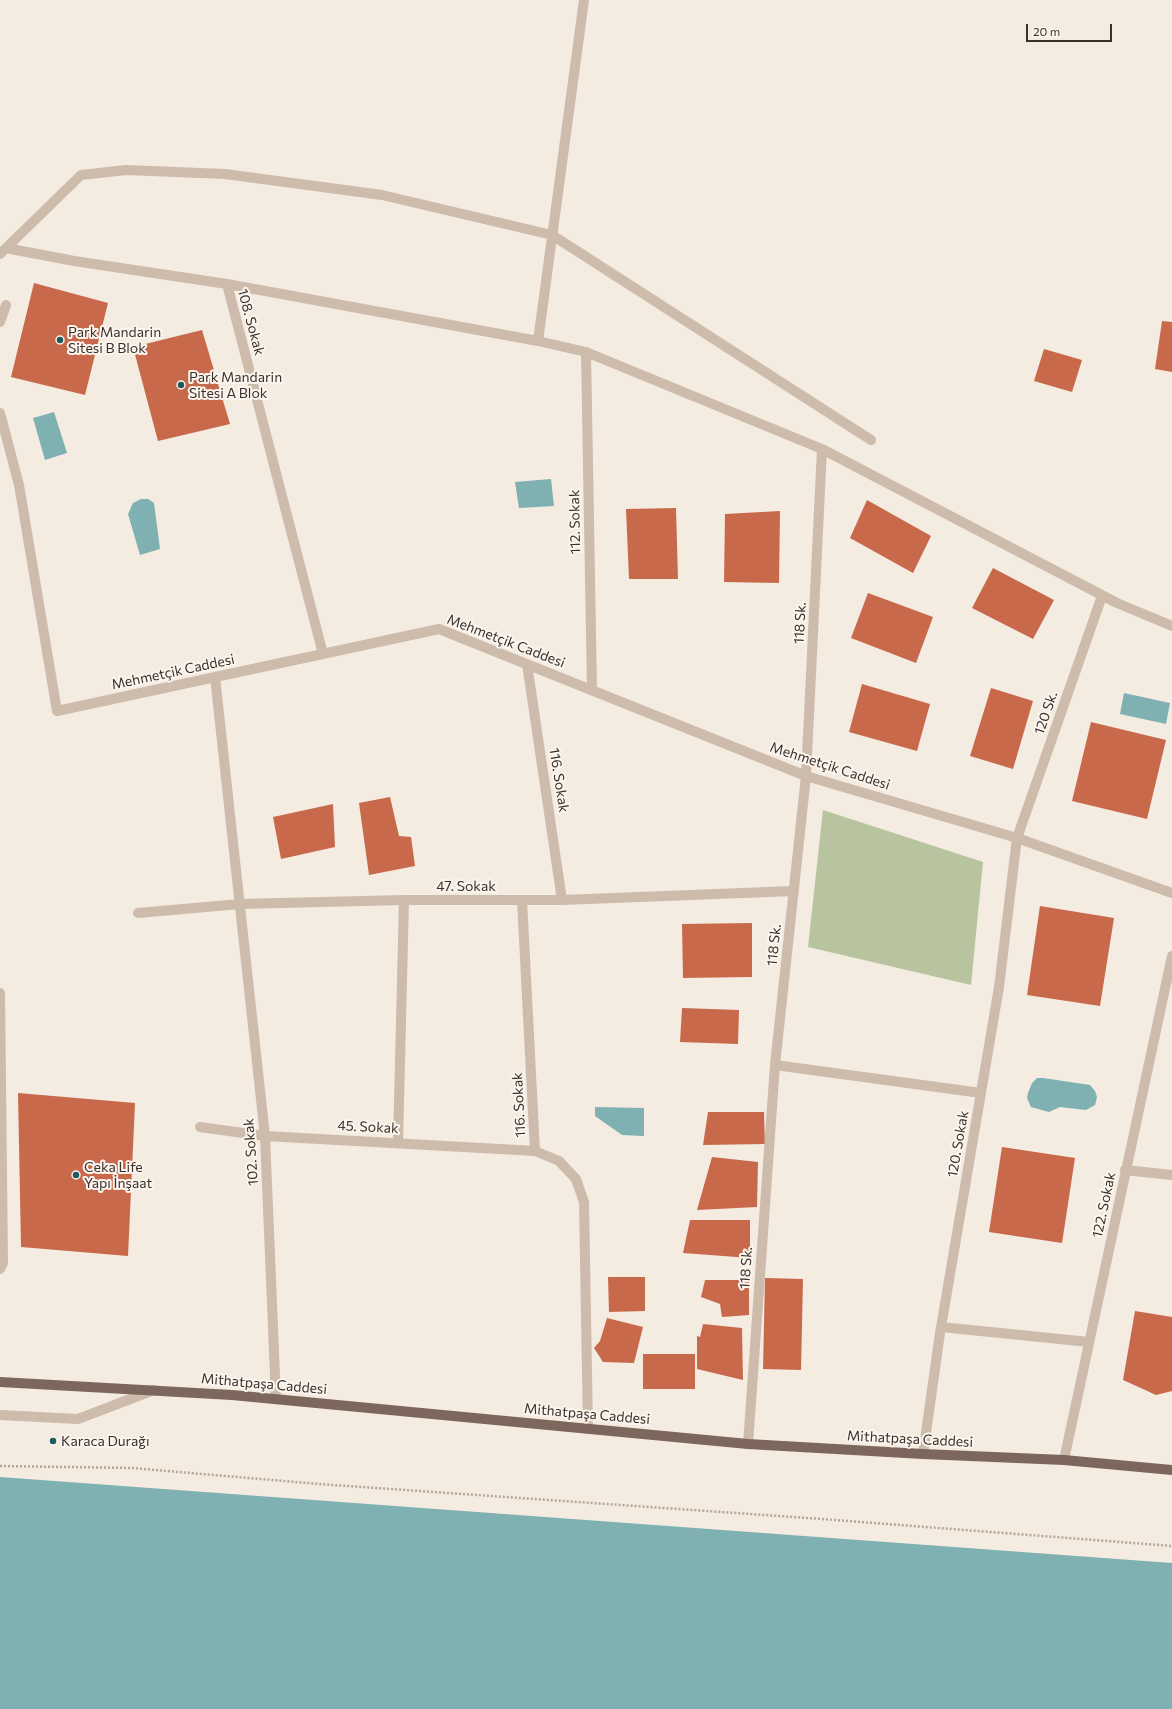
<!DOCTYPE html>
<meta charset="utf-8">
<style>
body{margin:0}
#map{position:relative;width:1172px;height:1709px;overflow:hidden;background:#f4ebe1;font-family:Commissioner,sans-serif}
canvas{display:block}
.scale{position:absolute;left:1026px;top:24px;width:86px;height:18px;box-sizing:border-box;border:2px solid #3b302b;border-top:0;padding-left:5px;font-size:12px;line-height:14px;white-space:nowrap;color:#3b302b;-webkit-text-stroke:3px #fbf5ee;paint-order:stroke}
</style>
<div id="map">
<canvas width="1172" height="1709"></canvas>
<div class="scale">20 m</div>
</div>
<script>
const context = document.querySelector('canvas').getContext('2d');
context.lineJoin = 'round';
function paint(path, color) {
  context.fillStyle = color;
  context.fill(path, 'evenodd');
}
function shape(rows) {
  const path = new Path2D();
  for (const r of rows) {
    path.moveTo(r[0], r[1]);
    for (let i = 2; i < r.length; i += 2) path.lineTo(r[i], r[i + 1]);
  }
  return path;
}
function strokePath(path, color, width, dash) {
  context.strokeStyle = color;
  context.lineWidth = width;
  context.lineCap = dash ? 'butt' : 'round';
  context.setLineDash(dash || []);
  context.stroke(path);
}
function drawText(font, color, halo, rows, align = 'center') {
  context.font = font + ' Commissioner,sans-serif';
  context.lineWidth = 4;
  context.setLineDash([]);
  context.textBaseline = 'middle';
  context.strokeStyle = halo;
  context.fillStyle = color;
  for (const [text, x, y, turn = 0] of rows) {
    context.save();
    context.translate(x, y);
    context.rotate((+turn || 0) * Math.PI / 180);
    context.textAlign = isNaN(turn) ? turn : align;
    if (halo) context.strokeText(text, 0, 0);
    context.fillText(text, 0, 0);
    context.restore();
  }
}
paint(shape([
 [823,810,983,862,971,985,808,947]
]), '#b8c4a0');
paint(shape([
 [54,412,67,453,45,460,33,418],
 [551,479,554,506,519,508,515,482],
 [141,499,148,499,154,503,160,549,140,555,128,514,133,503],
 [1124,693,1170,703,1166,724,1120,714],
 [1037,1078,1043,1078,1090,1085,1095,1091,1097,1097,1095,1105,1086,1110,1060,1107,1049,1112,1031,1107,1027,1098,1028,1093,1032,1083],
 [595,1107,644,1108,644,1136,622,1135,595,1116],
 [0,1477,1172,1563,1172,1709,0,1709]
]), '#7fb0b2');
paint(shape([
 [34,283,108,303,85,395,11,377],
 [1162,321,1172,322,1172,372,1155,369],
 [202,330,230,424,158,441,133,347],
 [1044,349,1082,360,1072,392,1034,381],
 [867,500,931,536,913,573,850,538],
 [676,508,678,579,629,579,626,509],
 [780,511,779,583,724,582,725,514],
 [993,568,1054,600,1033,639,972,608],
 [868,593,933,617,916,663,851,638],
 [862,684,930,704,917,751,849,732],
 [991,688,1033,701,1013,769,970,756],
 [1091,722,1166,740,1147,819,1072,801],
 [390,797,399,836,411,837,415,866,369,875,359,803],
 [333,804,335,847,281,859,273,817],
 [1040,906,1114,918,1100,1006,1027,995],
 [752,923,752,977,683,978,682,924],
 [682,1008,739,1010,738,1044,680,1042],
 [18,1093,135,1103,128,1256,21,1247],
 [708,1112,764,1112,765,1144,703,1145],
 [1002,1147,1075,1158,1062,1243,989,1232],
 [712,1157,758,1162,757,1207,697,1210],
 [690,1220,750,1220,750,1258,683,1253],
 [608,1277,645,1277,645,1311,609,1312],
 [765,1278,803,1279,801,1370,763,1369],
 [705,1280,749,1280,749,1315,722,1317,720,1304,701,1297],
 [1135,1311,1172,1317,1172,1391,1156,1395,1123,1380],
 [607,1318,643,1327,634,1363,603,1362,594,1348,600,1341],
 [703,1324,742,1328,743,1380,697,1369,697,1336,700,1337],
 [643,1354,695,1354,695,1389,643,1389]
]), '#c8694b');
strokePath(shape([
 [0,1466,132,1468,319,1484,822,1519,1172,1546]
]), '#b9a596', 2.5, [2, 2]);
strokePath(shape([
 [6,248,74,261,227,284,538,341,586,352,822,449,1117,603,1172,626],
 [0,254,81,175,126,170,225,174,382,195,552,235,871,440],
 [227,284,323,654],
 [0,322,6,305],
 [538,341,584,0],
 [586,352,592,690],
 [0,413,19,485,57,711,439,629,806,776,1017,838,1172,893],
 [527,664,562,900],
 [215,677,265,1136,276,1399],
 [522,900,535,1151],
 [138,913,240,904,404,900,562,900,794,891],
 [0,993,3,1263,0,1269],
 [775,1065,981,1093],
 [200,1127,265,1136,535,1151,559,1161,576,1179,584,1202,588,1429],
 [398,1143,404,900],
 [1125,1170,1172,1175],
 [941,1327,1089,1342],
 [0,1415,78,1419,154,1390],
 [748,1444,775,1065,806,776,822,449],
 [923,1454,940,1333,999,987,1017,838,1102,596],
 [1064,1460,1172,956]
]), '#cdbbac', 10);
strokePath(shape([
 [0,1382,232,1395,748,1444,923,1454,1064,1460,1172,1470]
]), '#7d675c', 10);
for (const [x, y, r, color] of [
 [60,340,4,"#1f5a5e"],
 [181,385,4,"#1f5a5e"],
 [76,1175,4,"#1f5a5e"],
 [53,1441,4,"#1f5a5e"]
]) {
  const dot = new Path2D();
  dot.arc(x, y, r, 0, 2 * Math.PI);
  context.fillStyle = color;
  context.fill(dot);
  strokePath(dot, '#fbf5ee', 1.5);
}
drawText('14px', '#3b302b', '#fbf5ee', [
 ["108. Sokak",251,322,75],
 ["112. Sokak",575,522,-91],
 ["118 Sk.",800,623,-87],
 ["Mehmetçik Caddesi",506,641,21],
 ["Mehmetçik Caddesi",173,672,-12],
 ["120 Sk.",1046,713,-71],
 ["Mehmetçik Caddesi",830,766,18],
 ["116. Sokak",559,780,81],
 ["47. Sokak",466,886],
 ["118 Sk.",774,945,-84],
 ["116. Sokak",519,1105,-93],
 ["45. Sokak",368,1127,3],
 ["120. Sokak",958,1144,-80],
 ["102. Sokak",251,1152,-94],
 ["122. Sokak",1104,1205,-78],
 ["118 Sk.",746,1268,-86],
 ["Mithatpaşa Caddesi",264,1384,5],
 ["Mithatpaşa Caddesi",587,1414,5],
 ["Mithatpaşa Caddesi",910,1439,3]
]);
drawText('14px', '#3b302b', '#fbf5ee', [
 ["Park Mandarin",68,332],
 ["Sitesi B Blok",68,348],
 ["Park Mandarin",189,377],
 ["Sitesi A Blok",189,393],
 ["Ceka Life",84,1167],
 ["Yapı İnşaat",84,1183],
 ["Karaca Durağı",61,1441]
], 'left');
</script>
